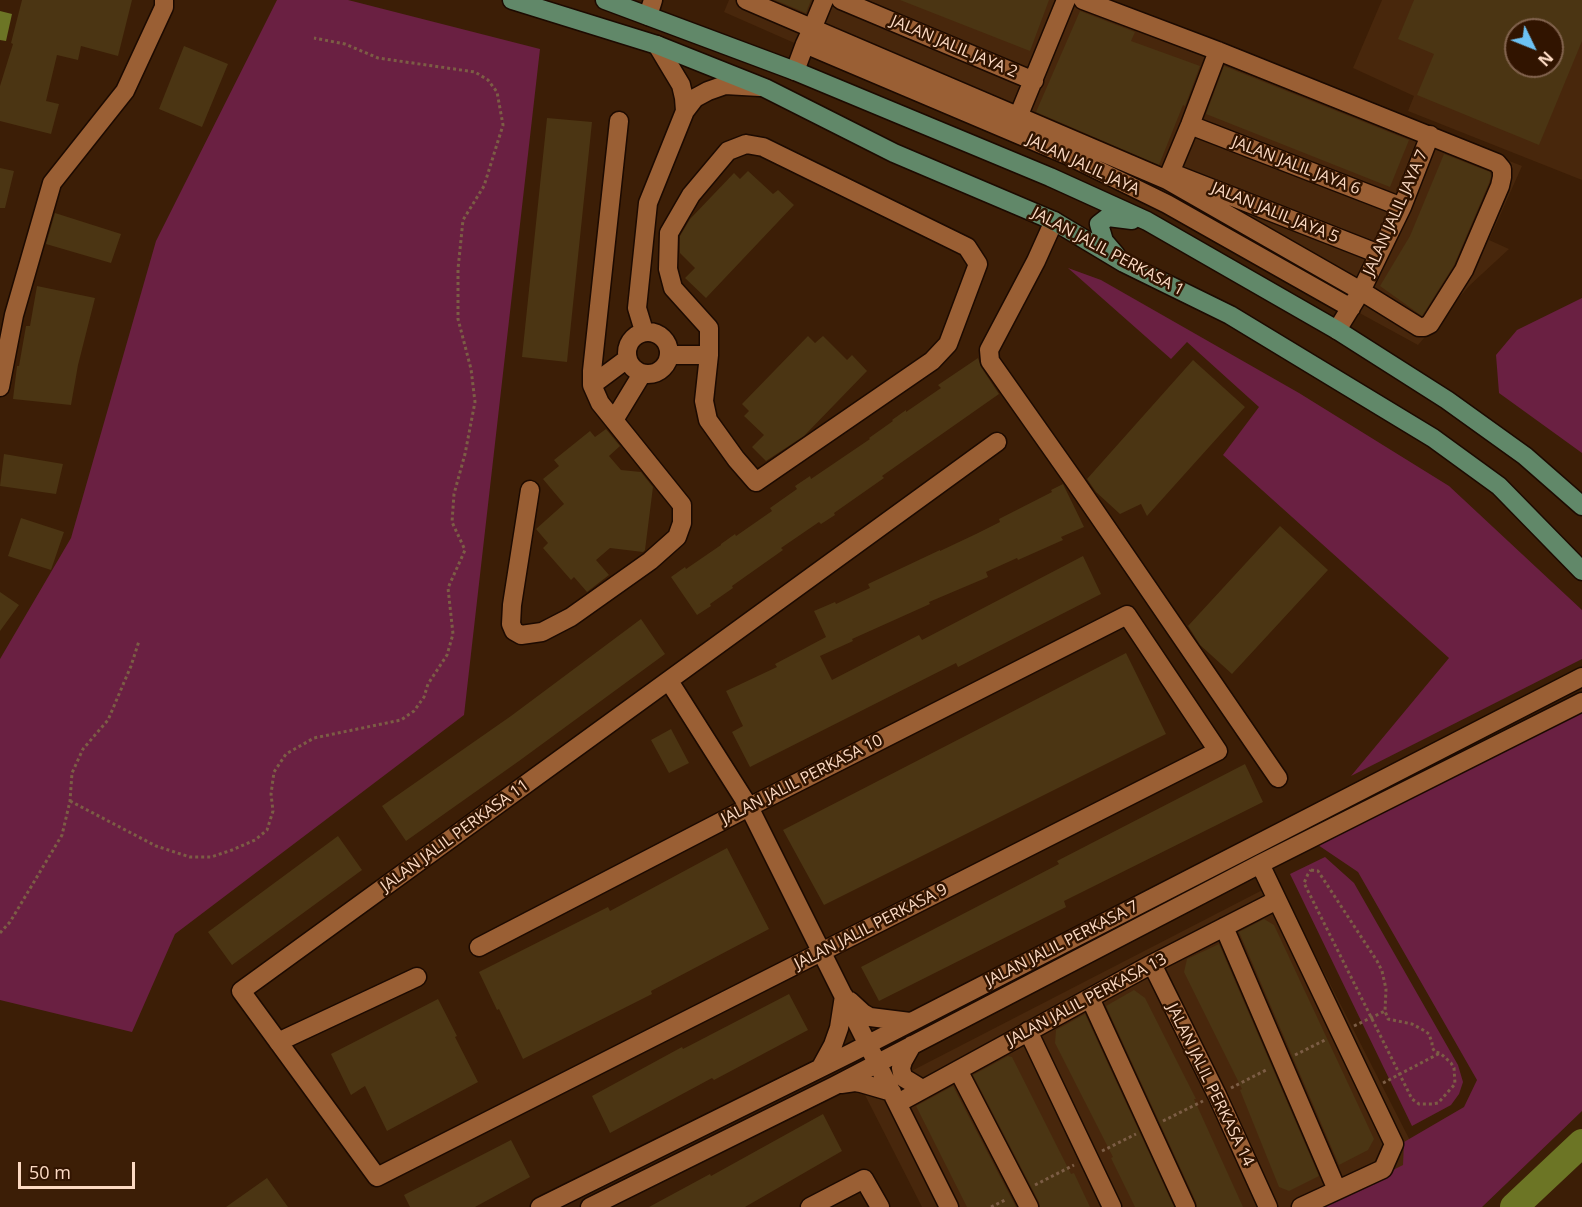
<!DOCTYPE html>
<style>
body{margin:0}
#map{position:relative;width:1582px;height:1207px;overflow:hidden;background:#3c1e06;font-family:"Open Sans",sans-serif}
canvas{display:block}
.north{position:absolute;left:1504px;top:18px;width:60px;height:60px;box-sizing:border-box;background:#311400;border:2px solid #82634e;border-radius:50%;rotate:133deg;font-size:16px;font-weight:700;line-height:24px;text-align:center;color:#fcdac3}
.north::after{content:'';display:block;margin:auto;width:21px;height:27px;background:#6dc2f3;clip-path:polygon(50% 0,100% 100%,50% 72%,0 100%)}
.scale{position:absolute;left:18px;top:1162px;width:117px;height:27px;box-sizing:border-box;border:3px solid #fcdac3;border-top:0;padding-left:8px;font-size:18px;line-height:21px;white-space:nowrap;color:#fcdac3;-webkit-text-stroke:4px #311400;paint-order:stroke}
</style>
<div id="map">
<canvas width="1582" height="1207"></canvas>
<div class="north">N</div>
<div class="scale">50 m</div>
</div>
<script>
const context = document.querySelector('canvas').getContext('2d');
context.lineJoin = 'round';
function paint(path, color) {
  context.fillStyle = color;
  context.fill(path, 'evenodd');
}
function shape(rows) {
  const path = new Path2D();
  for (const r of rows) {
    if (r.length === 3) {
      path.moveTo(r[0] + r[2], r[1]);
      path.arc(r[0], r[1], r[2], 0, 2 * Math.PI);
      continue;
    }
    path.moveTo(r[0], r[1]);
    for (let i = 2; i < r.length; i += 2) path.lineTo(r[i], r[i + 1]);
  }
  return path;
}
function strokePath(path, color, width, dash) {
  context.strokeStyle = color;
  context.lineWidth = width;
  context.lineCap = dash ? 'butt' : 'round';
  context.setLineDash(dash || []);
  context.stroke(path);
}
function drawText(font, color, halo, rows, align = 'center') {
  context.font = font + ' "Open Sans",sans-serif';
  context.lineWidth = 5;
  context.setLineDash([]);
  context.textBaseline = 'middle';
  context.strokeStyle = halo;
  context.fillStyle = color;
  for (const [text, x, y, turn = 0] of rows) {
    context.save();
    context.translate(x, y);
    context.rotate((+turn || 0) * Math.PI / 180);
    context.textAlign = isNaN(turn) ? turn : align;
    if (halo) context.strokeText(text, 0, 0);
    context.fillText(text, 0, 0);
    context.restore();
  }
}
paint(shape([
 [729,0,1103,0,1522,166,1489,240,1509,249,1470,285,1418,345,1162,205,724,12],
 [1382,0,1582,0,1582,180,1408,111,1414,96,1353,68],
 [1516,30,1552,30,1552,66,1516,66],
 [1278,882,1421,1162,1335,1207,922,1207,865,1095]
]), '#48270c');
paint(shape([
 [277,0,348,0,540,49,464,715,175,934,132,1032,0,1000,0,659,71,538,156,241],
 [1068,268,1101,280,1299,393,1449,486,1582,610,1582,659,1351,776,1449,658,1223,455,1259,407,1187,342,1171,359],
 [1582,298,1582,453,1499,393,1496,355,1517,330],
 [1582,712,1582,1111,1482,1207,1318,1207,1403,1165,1404,1142,1464,1107,1477,1080,1358,872,1318,845],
 [1325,857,1354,883,1458,1065,1463,1082,1459,1094,1451,1105,1412,1126,1290,874]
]), '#6a2042');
paint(shape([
 [0,11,12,14,6,41,0,40]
]), '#6c7525');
strokePath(shape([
 [1514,1207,1582,1143]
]), '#6c7525', 28);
paint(shape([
 [22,0,132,0,118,56,81,46,78,60,57,55,46,101,59,104,51,134,0,121,0,86,13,44,11,43],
 [775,0,811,0,806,13],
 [900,0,1049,0,1030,51],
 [1414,0,1582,0,1582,41,1539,145,1417,95,1434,54,1398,39],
 [1516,30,1552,30,1552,66,1516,66],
 [1080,11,1135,32,1131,41,1200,66,1185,106,1183,105,1159,165,1036,112],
 [184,46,228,64,202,127,159,109],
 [1224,66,1409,140,1390,187,1206,114],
 [547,118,592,122,567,362,522,357],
 [1444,154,1490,172,1491,176,1489,183,1454,265,1422,316,1380,286,1410,236],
 [0,168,14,171,5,208,0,208],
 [748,171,773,194,778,190,794,205,706,298,685,278,695,268,680,253,680,236,690,219,734,173,740,179],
 [55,213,121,234,111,263,46,244],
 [37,286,95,298,78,365,71,405,13,399,17,366,19,366,26,326,30,326],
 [808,336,815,343,823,336,847,360,852,355,867,371,804,436,766,461,752,447,764,435,744,416,749,411,742,404],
 [978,358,981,367,999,394,882,476,884,478,834,513,835,515,821,524,819,522,781,548,783,550,732,586,733,588,710,604,711,606,697,615,671,577,685,567,686,569,721,545,721,544,735,534,736,536,772,511,770,508,797,489,795,486,810,476,811,479,870,439,869,438,893,421,892,420,906,410,906,412,941,388,938,385],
 [1193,360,1245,407,1147,516,1141,504,1120,514,1096,492,1087,479],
 [606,429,620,446,609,456,621,470,641,472,653,487,645,550,643,552,610,548,596,560,609,575,587,592,574,577,571,580,543,548,548,543,536,529,564,504,543,479,559,466,554,460,590,431,595,437],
 [4,454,63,464,56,494,0,486],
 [1063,484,1084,527,1061,537,1063,540,1018,560,1017,558,986,572,988,577,929,602,930,604,852,639,853,641,820,656,832,680,919,635,922,640,1083,556,1101,594,958,667,956,663,750,767,732,732,743,726,726,691,777,667,775,664,826,637,814,611,835,602,836,604,870,588,868,584,940,550,940,551,976,534,1000,522,999,519,1052,492,1051,490],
 [21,518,64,532,51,570,8,556],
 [1280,526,1328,570,1232,674,1200,645,1188,626],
 [0,592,19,605,0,631],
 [641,619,665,654,519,761,406,841,382,806,511,716],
 [1126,653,1166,734,824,905,783,830],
 [671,729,689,763,669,773,651,740],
 [1245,764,1263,802,1064,901,1066,907,879,1001,861,967,1059,864,1057,861],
 [338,836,362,870,232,965,208,932],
 [727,848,769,929,651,991,652,994,523,1059,499,1009,497,1010,479,972,608,907,610,911],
 [1264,919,1274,925,1374,1139,1368,1150,1339,1165,1239,932],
 [1219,944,1319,1176,1289,1191,1279,1187,1240,1090,1242,1089,1184,972,1187,959],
 [1134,990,1145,998,1196,1099,1194,1099,1243,1207,1197,1207,1196,1202,1106,1006],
 [789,994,808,1030,714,1080,712,1078,610,1133,592,1096,682,1047,683,1049],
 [438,999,457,1036,455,1037,478,1082,387,1131,365,1086,351,1095,331,1054],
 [1085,1014,1174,1207,1135,1207,1111,1158,1113,1157,1055,1043,1056,1030],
 [1008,1056,1012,1057,1071,1174,1074,1173,1090,1207,1040,1207,1039,1202,973,1075],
 [953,1086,1016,1207,967,1207,916,1106],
 [823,1114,842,1151,745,1207,649,1207,710,1174,711,1176],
 [511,1140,530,1177,475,1207,410,1207,404,1195],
 [267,1178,288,1207,226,1207]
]), '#4b3513');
const minor = shape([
 [746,0,1167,180,1361,291,1419,327,1424,327,1430,324,1464,270,1500,186,1502,177,1502,169,1497,163,1218,51,1083,0],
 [841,0,1034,81],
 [648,16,653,0],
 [805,44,1067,155,1167,204,1351,308],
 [657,45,681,85,684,98,685,111],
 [795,71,805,44,812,29,824,0],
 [1018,117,1066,0],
 [1190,125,1402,207],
 [746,144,763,147,967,247,978,264,948,344,932,361,756,482,736,459,708,420,704,401,709,355,709,328,673,288,668,269,669,233,691,195,728,151,746,144],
 [1177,175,1379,254],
 [1167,180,1190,125,1218,51],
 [1054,221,1036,261,989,350,990,361,1076,483,1278,778],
 [1337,330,1361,291,1402,207,1430,135],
 [644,331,637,308,648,203,685,111,695,98,708,91,725,85,760,87],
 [648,353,21],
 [669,355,709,355],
 [592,385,627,359],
 [0,387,14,315,52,183,125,91,164,7,164,0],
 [614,420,642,374],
 [530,490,512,605,511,624,514,631,521,635,542,632,571,617,650,561,677,537,682,523,682,505,600,403,592,385,592,371,619,121],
 [669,681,749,807,949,1207],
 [1260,864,1394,1144,1383,1169,1301,1207],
 [1224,927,1337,1190],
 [479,947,749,807,1127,615,1218,751,377,1177,241,991,997,442],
 [1152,964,1217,1095,1268,1207],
 [1090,998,1186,1207],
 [850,1001,863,1013,870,1017,910,1022],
 [1028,1031,1112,1207],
 [278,1042,417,977],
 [912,1045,903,1061,901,1068,902,1073,904,1078,909,1081,922,1089],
 [821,1067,833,1045,839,1028,844,996],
 [958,1070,1029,1207],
 [841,1084,855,1082,861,1083,892,1092],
 [898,1103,1152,964,1277,900],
 [540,1207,851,1053,1582,677],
 [590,1207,834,1086,1260,864,1582,702],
 [810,1207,864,1179,880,1207]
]);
const major = shape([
 [512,0,657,45,765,88,894,153,1054,221,1124,263,1230,315,1433,438,1499,486,1582,571],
 [605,0,795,71,1050,177,1147,221,1337,330,1447,400,1525,456,1582,506],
 [1116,255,1104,241,1099,224,1108,217,1132,220]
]);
strokePath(minor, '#1c0a01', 21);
strokePath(major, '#1c0a01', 21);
strokePath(shape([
 [70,801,156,846,190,857,211,857,232,850,255,840,267,830,273,811,271,794,274,772,286,754,314,738,401,720,414,711,424,697,428,684,447,655,453,634,448,588,465,550,452,522,454,494,465,454,475,402,471,369,458,319,458,269,463,220,484,186,503,125,497,92,488,80,475,72,378,58,345,44,314,38],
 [1311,870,1318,871,1377,961,1382,971,1386,989,1385,1011,1388,1019,1412,1024,1425,1031,1429,1034,1432,1043,1432,1047,1435,1052,1440,1053,1451,1063,1454,1068,1455,1084,1438,1103,1432,1104,1419,1104,1412,1099,1304,883,1308,874,1311,870],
 [0,933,10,922,62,835,70,801,72,773,83,749,108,720,131,666,139,641],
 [1354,1026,1385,1011],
 [1295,1055,1327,1039],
 [1383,1083,1440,1053],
 [1231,1088,1268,1069],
 [1163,1121,1203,1101],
 [1102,1151,1136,1134],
 [1035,1185,1074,1165],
 [991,1207,1007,1199]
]), '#7c5d45', 3, [3, 3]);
strokePath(minor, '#9a5f34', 18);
strokePath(major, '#618869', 18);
drawText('16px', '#fcdac3', '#311400', [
 ["JALAN JALIL JAYA 2",954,47,23],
 ["JALAN JALIL JAYA",1083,165,25],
 ["JALAN JALIL JAYA 6",1296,166,21],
 ["JALAN JALIL JAYA 5",1275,213,22],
 ["JALAN JALIL JAYA 7",1396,213,-66],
 ["JALAN JALIL PERKASA 1",1108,252,28],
 ["JALAN JALIL PERKASA 10",802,780,-27],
 ["JALAN JALIL PERKASA 11",455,836,-36],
 ["JALAN JALIL PERKASA 9",871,927,-27],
 ["JALAN JALIL PERKASA 7",1062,944,-27],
 ["JALAN JALIL PERKASA 13",1087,1000,-28],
 ["JALAN JALIL PERKASA 14",1210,1085,64]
]);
</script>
